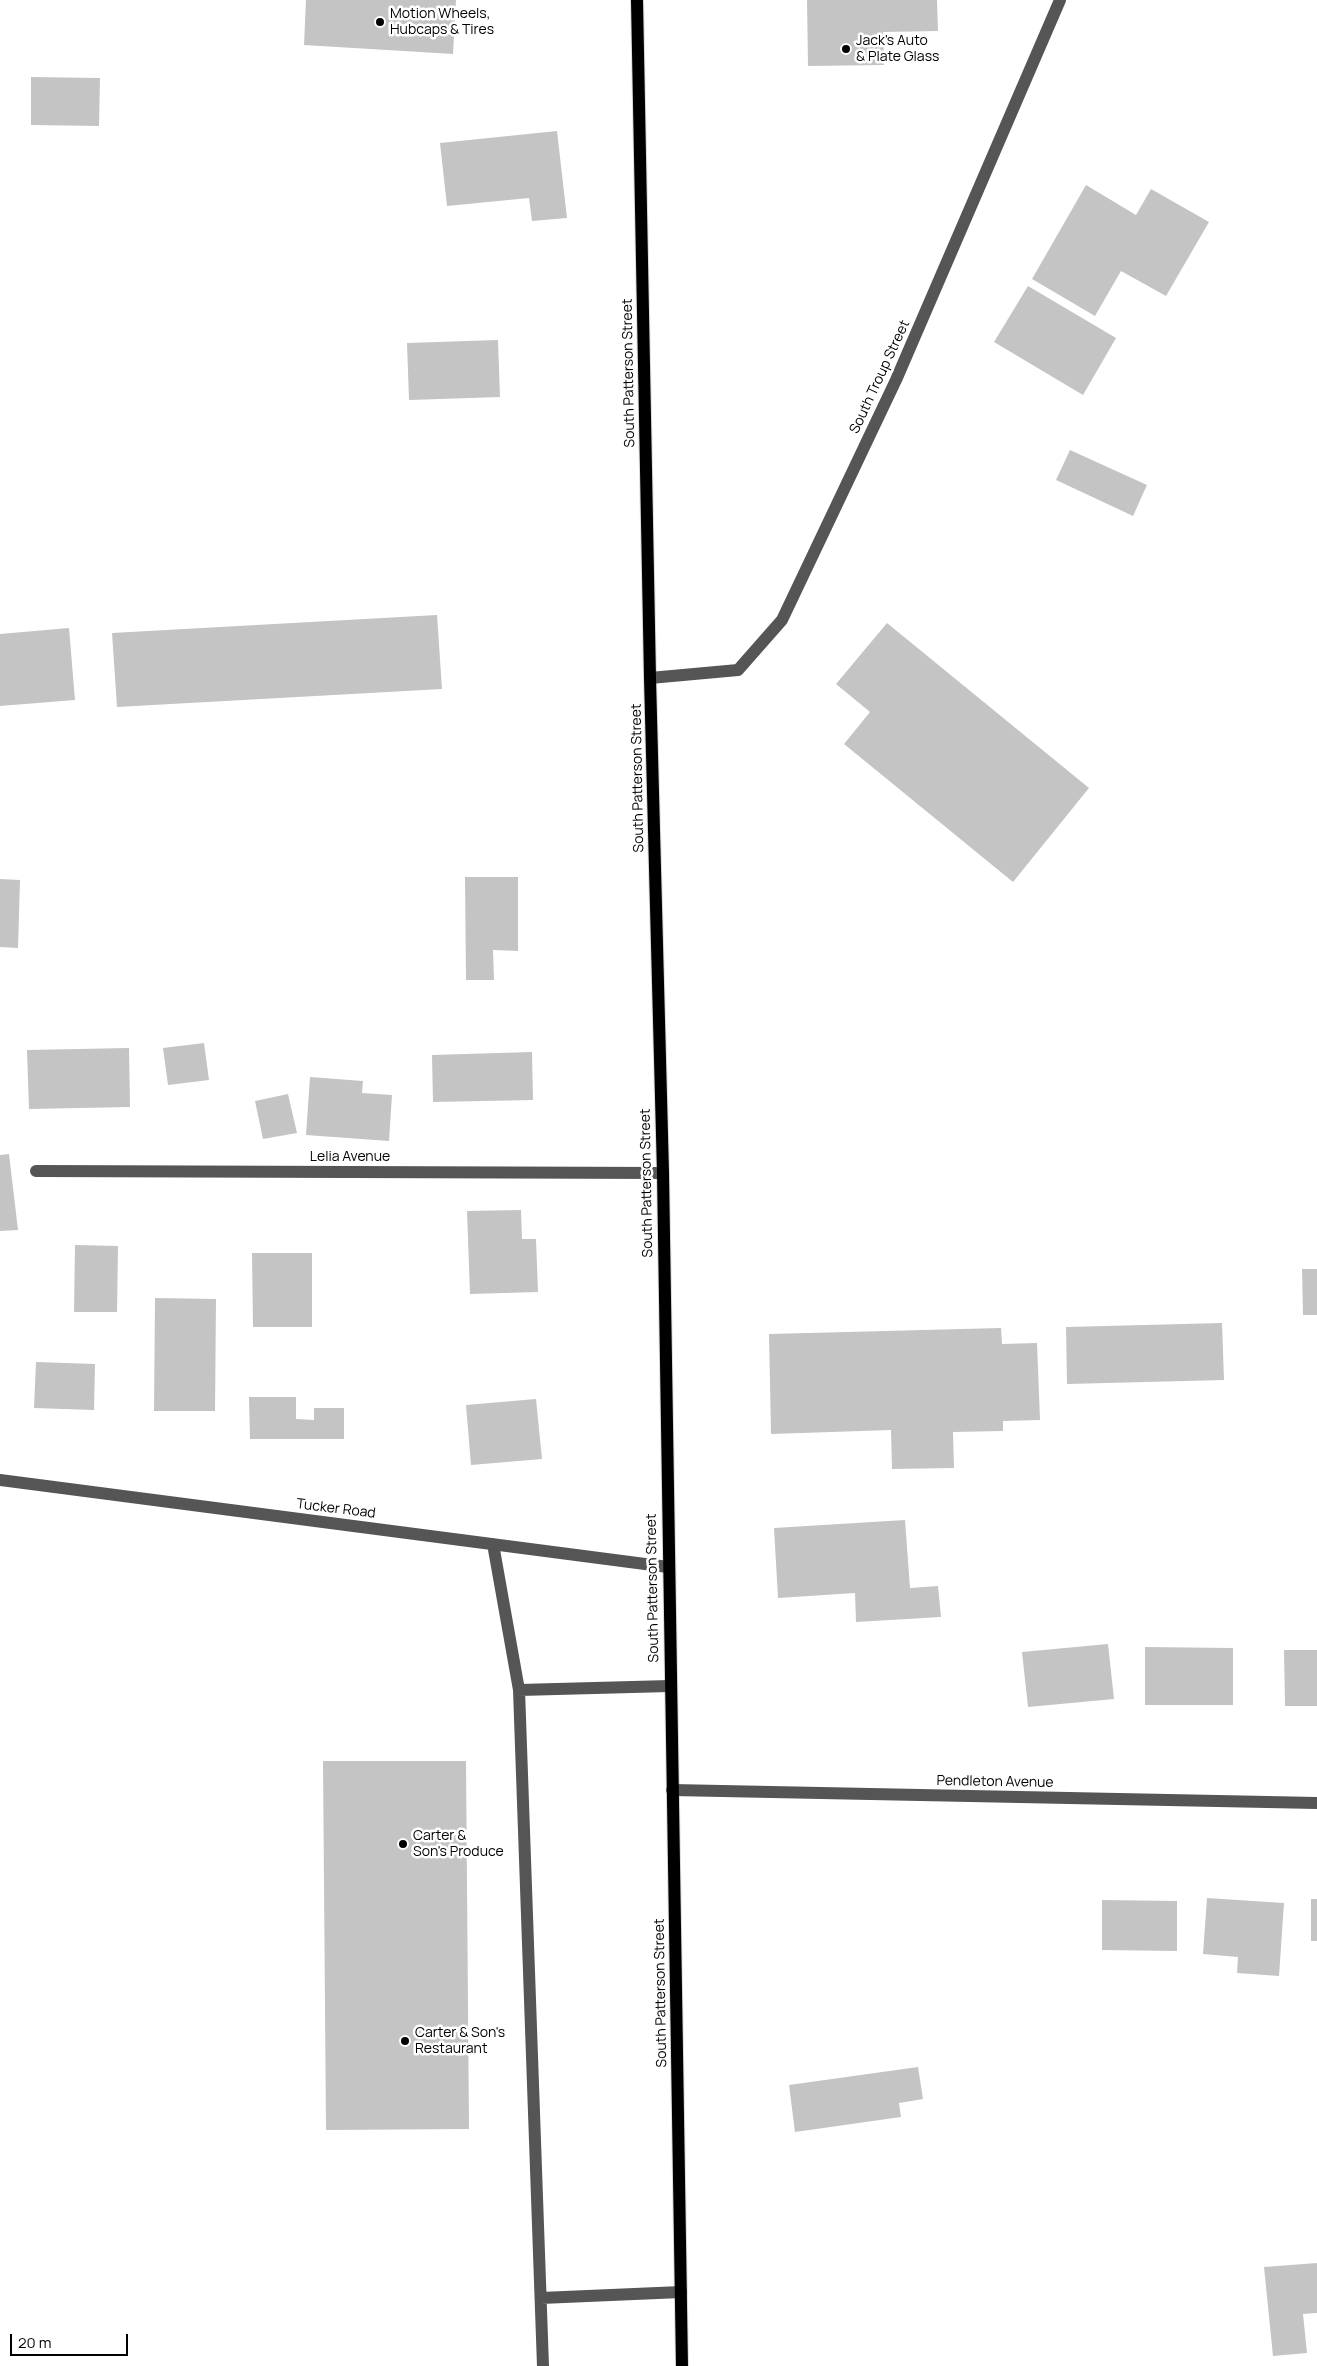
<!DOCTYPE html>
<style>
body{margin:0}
#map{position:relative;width:1317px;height:2366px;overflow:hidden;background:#fff;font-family:Manrope,sans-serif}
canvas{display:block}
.scale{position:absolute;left:10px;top:2334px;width:118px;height:22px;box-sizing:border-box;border:2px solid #000;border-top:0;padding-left:6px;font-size:15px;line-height:18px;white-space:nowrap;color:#000;-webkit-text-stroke:4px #fff;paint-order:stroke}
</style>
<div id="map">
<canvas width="1317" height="2366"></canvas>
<div class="scale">20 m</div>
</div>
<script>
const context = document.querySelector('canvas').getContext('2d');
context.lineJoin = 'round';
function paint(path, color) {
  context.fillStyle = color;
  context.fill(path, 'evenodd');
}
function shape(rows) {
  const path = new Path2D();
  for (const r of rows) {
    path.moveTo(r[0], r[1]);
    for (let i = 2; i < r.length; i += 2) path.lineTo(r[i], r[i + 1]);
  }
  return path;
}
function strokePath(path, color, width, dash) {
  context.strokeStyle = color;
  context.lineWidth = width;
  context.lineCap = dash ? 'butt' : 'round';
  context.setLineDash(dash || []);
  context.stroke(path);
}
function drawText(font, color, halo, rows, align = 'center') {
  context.font = font + ' Manrope,sans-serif';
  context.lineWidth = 5;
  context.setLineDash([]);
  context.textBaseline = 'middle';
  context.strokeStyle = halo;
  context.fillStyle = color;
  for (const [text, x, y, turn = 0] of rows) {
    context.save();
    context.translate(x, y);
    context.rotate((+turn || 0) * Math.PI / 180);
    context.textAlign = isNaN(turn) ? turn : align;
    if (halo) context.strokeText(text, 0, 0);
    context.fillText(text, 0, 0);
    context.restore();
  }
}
paint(shape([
 [306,0,456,0,453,54,304,45],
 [807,0,937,0,938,31,883,32,884,65,808,66],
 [31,77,100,78,99,126,31,125],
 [557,131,567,218,532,221,529,198,447,206,440,143],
 [1086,185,1136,215,1151,189,1209,222,1166,296,1121,271,1095,316,1032,279],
 [1028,286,1116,338,1083,395,994,342],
 [498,340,500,397,409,400,407,343],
 [1070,450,1147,485,1133,516,1056,480],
 [437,615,442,689,117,707,112,633],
 [887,623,1089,788,1013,882,844,744,870,712,836,684],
 [69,628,75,700,0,706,0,634],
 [465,877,518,877,518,951,493,950,494,980,466,980],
 [0,879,20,880,18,948,0,947],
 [204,1043,209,1080,168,1085,163,1048],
 [129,1048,130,1107,29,1109,27,1050],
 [532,1052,533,1100,433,1102,432,1055],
 [310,1077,363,1081,362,1093,392,1095,389,1141,306,1135],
 [288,1094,297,1133,263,1139,255,1101],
 [9,1154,18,1230,0,1231,0,1155],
 [521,1210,522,1239,536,1239,538,1292,470,1294,467,1211],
 [75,1245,118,1246,117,1312,74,1312],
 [252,1253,312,1253,312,1327,253,1327],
 [1302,1269,1317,1269,1317,1315,1303,1315],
 [155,1298,216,1299,215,1411,154,1411],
 [1222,1323,1224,1380,1067,1384,1066,1327],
 [1001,1328,1002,1344,1037,1343,1040,1420,1003,1421,1003,1431,953,1432,954,1468,892,1469,891,1430,771,1434,769,1334],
 [36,1362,95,1364,94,1410,34,1408],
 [249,1397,296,1397,296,1419,314,1420,314,1408,344,1408,344,1439,250,1439],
 [536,1399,542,1459,471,1465,466,1405],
 [905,1520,910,1588,938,1586,941,1617,856,1622,855,1593,778,1598,774,1528],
 [1108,1644,1114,1699,1028,1707,1022,1652],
 [1145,1647,1233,1648,1233,1705,1145,1705],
 [1284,1650,1317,1650,1317,1706,1285,1706],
 [323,1761,466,1761,469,2129,326,2130],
 [1207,1898,1284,1903,1279,1976,1237,1973,1238,1957,1203,1954],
 [1311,1899,1317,1899,1317,1941,1311,1941],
 [1102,1900,1177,1901,1177,1951,1102,1950],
 [918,2067,923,2099,899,2103,901,2117,795,2132,789,2085],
 [1317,2263,1317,2313,1303,2314,1307,2353,1273,2356,1264,2267]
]), '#c4c4c4');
const major = shape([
 [637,0,650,678,663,1173,682,2366]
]);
strokePath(major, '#dbdbdb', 14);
strokePath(shape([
 [650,678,738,670,782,620,896,380,1060,0],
 [36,1171,663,1173],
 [0,1480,668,1567],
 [493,1544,519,1690],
 [672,1790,1317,1803],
 [541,2298,681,2292],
 [543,2366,519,1690,670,1686]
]), '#555', 12);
strokePath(major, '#000', 12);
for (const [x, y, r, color] of [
 [380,22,5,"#000"],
 [846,49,5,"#000"],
 [403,1844,5,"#000"],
 [405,2041,5,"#000"]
]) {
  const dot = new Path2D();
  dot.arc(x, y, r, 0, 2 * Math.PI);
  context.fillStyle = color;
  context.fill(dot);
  strokePath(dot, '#fff', 2);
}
drawText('14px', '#000', '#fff', [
 ["Motion Wheels,",390,14],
 ["Hubcaps & Tires",390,30],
 ["Jack's Auto",856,41],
 ["& Plate Glass",856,57],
 ["Carter &",413,1836],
 ["Son's Produce",413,1852],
 ["Carter & Son's",415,2033],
 ["Restaurant",415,2049]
], 'left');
drawText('14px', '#000', '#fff', [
 ["South Patterson Street",629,373,-91],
 ["South Troup Street",880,377,-65],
 ["South Patterson Street",638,778,-91],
 ["Lelia Avenue",350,1157],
 ["South Patterson Street",647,1183,-91],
 ["Tucker Road",336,1509,7],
 ["South Patterson Street",653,1588,-91],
 ["Pendleton Avenue",995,1782,1],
 ["South Patterson Street",661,1993,-91]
]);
</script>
